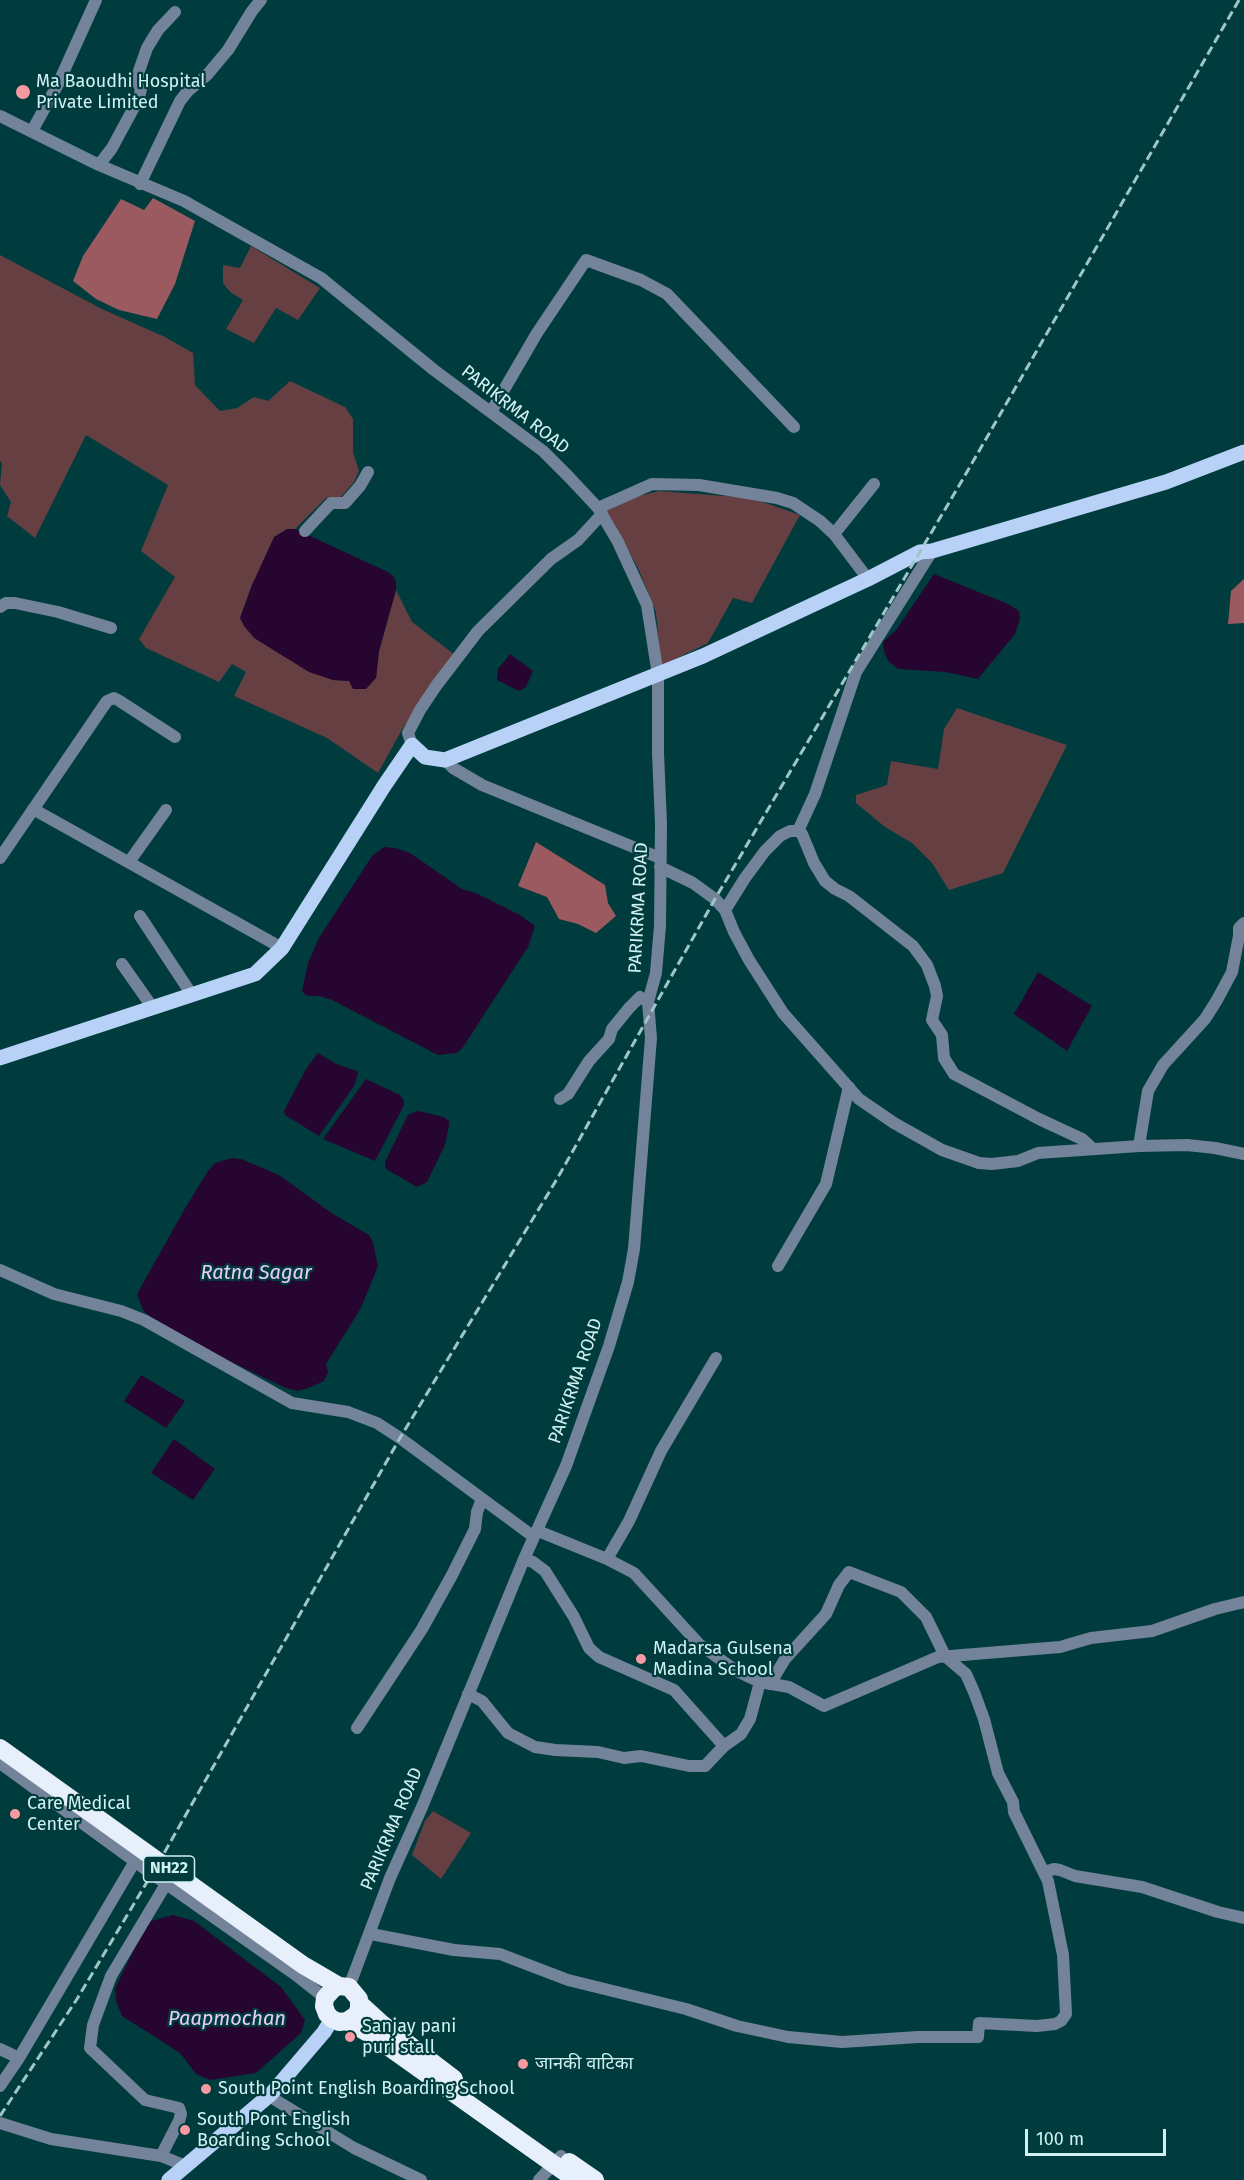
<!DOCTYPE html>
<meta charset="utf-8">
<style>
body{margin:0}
#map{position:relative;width:1244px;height:2180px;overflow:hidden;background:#003c3d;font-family:"Fira Sans",sans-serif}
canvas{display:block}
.scale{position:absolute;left:1025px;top:2129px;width:141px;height:27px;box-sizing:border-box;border:3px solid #d0f1f1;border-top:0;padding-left:8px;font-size:18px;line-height:21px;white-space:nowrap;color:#d0f1f1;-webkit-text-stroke:4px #003c3d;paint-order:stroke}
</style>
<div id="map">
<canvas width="1244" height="2180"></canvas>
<div class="scale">100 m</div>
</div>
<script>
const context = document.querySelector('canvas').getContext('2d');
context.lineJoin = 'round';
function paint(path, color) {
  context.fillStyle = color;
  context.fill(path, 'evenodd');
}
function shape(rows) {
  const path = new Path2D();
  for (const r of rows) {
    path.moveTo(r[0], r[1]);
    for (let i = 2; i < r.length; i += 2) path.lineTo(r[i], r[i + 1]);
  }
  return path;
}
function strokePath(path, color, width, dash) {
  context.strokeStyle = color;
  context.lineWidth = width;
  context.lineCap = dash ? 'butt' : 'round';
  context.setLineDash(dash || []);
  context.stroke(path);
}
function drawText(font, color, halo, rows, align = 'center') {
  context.font = font + ' "Fira Sans","Noto Sans Devanagari",sans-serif';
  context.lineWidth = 4.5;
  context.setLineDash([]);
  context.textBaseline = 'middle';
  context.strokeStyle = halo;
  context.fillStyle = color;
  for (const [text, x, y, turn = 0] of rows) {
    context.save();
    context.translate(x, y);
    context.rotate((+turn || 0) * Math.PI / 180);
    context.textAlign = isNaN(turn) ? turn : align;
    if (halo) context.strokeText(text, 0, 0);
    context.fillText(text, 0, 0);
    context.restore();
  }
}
paint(shape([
 [251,246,320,288,298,320,276,308,254,343,226,329,243,300,230,292,223,283,223,265,240,268],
 [0,255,102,309,165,337,193,353,195,385,220,411,237,408,254,397,268,401,290,381,345,407,353,419,353,452,359,471,354,482,340,498,326,498,295,529,287,529,252,585,240,618,333,680,349,681,376,678,379,651,396,590,412,622,459,658,404,726,378,773,327,738,234,696,246,672,232,664,219,682,146,648,139,639,175,577,141,551,168,485,86,435,35,538,7,516,11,502,0,485,2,463,0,461],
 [659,491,751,498,800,515,752,603,733,598,708,643,661,666,656,612,638,568,606,510,623,500],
 [957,708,1067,745,1003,873,949,890,932,863,912,843,885,827,856,803,856,795,887,785,891,761,938,769,944,729],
 [433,1811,471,1833,441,1879,412,1855,425,1821]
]), '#653f42');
paint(shape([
 [153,198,195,221,175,284,157,319,119,310,96,299,73,281,83,256,121,199,144,210],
 [1244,579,1244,623,1228,624,1231,591],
 [536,842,605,885,608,903,616,916,596,933,578,924,559,919,547,897,518,886]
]), '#9b5a5f');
paint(shape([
 [287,529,295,529,388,572,394,577,396,582,396,590,379,651,376,678,366,689,353,689,349,681,333,680,309,672,254,638,244,626,240,618,252,585,274,537],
 [934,574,1008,604,1019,611,1020,619,1015,634,978,679,945,672,898,669,889,662,884,652,883,642,896,630],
 [510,654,533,671,526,687,519,691,497,680,498,669],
 [384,847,395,848,410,853,462,889,476,893,520,915,535,926,528,947,463,1047,457,1053,438,1055,332,1000,319,996,307,996,302,991,308,963,319,938,372,856],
 [1038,972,1092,1006,1067,1051,1014,1014],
 [318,1053,336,1064,357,1071,358,1074,354,1086,319,1136,285,1115,284,1111,306,1069],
 [366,1079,400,1095,404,1101,404,1105,375,1161,323,1139],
 [418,1111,444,1117,449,1121,449,1125,445,1145,427,1182,417,1187,386,1169,385,1162,408,1115],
 [232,1158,241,1159,279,1175,333,1214,369,1235,373,1242,378,1266,361,1308,326,1364,328,1372,324,1381,311,1387,298,1391,286,1388,210,1352,154,1321,143,1310,137,1294,184,1210,208,1171,215,1163],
 [141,1375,185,1401,166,1428,124,1401],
 [174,1439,215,1469,193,1500,151,1473],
 [173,1915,194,1921,281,1987,305,2020,301,2033,256,2073,210,2080,196,2074,180,2053,122,2016,116,2001,115,1988,148,1922]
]), '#260531');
strokePath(shape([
 [0,116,99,165,184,201,321,278,434,370,543,451,569,477,598,508,618,542,647,605,658,675,658,753,661,824,660,926,656,973,648,1002,651,1038,634,1249,628,1282,609,1346,566,1466,524,1559,422,1807,390,1878,349,1987],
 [32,131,58,84,96,0],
 [99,165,112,148,139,98,141,89,138,83,139,71,147,48,158,30,175,12],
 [140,184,180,101,188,91,207,75,228,50,252,11,261,0],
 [491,412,537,333,586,260,641,280,667,294,794,427],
 [598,508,652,484,699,485,777,498,793,503,820,521,834,534,868,579],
 [305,531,331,503,345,503,360,486,368,472],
 [834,534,874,484],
 [0,607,6,603,15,603,58,612,111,628],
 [412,745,408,733,420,710,436,686,478,631,551,559,578,540,602,514],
 [445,760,453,768,482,785,660,858],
 [33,809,282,948],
 [798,831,815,794,856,672,932,551],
 [0,858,107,701,114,698,118,700,175,737],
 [129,862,166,810],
 [660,867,693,883,715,899,725,910,734,932,749,960,783,1013,859,1099,894,1123,942,1150,979,1163,992,1164,1018,1161,1038,1153,1139,1146,1187,1145,1215,1148,1244,1154],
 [725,910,745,878,765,851,780,836,790,831,798,831,802,834,814,863,825,881,835,889,849,896,913,946,927,965,935,986,937,996,932,1020,942,1035,944,1058,954,1074,1039,1119,1082,1139,1093,1149],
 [140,916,192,995],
 [122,964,153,1008],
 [560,1099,568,1094,589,1061,609,1039,612,1029,629,1008,640,997,648,1002],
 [1139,1146,1148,1091,1163,1065,1205,1019,1217,1000,1232,972,1239,936,1239,928,1244,923],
 [778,1266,826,1184,849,1087],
 [0,1270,54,1294,121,1311,144,1320,292,1403,348,1412,377,1423,400,1438,534,1537],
 [538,1531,607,1559,634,1573,699,1644,735,1670,760,1682,789,1687,824,1706,938,1657,1060,1647,1091,1638,1152,1631,1215,1609,1244,1602],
 [524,1559,533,1562,545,1571,574,1617,589,1648,599,1657,674,1690,724,1746],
 [607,1559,629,1521,661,1451,716,1358],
 [468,1694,482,1701,508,1733,535,1747,555,1750,598,1752,624,1758,641,1756,689,1766,705,1766,724,1746,741,1734,750,1719,760,1682],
 [357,1728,422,1629,452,1575,475,1529,477,1512,482,1499],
 [0,1763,152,1874,296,1975,325,1998],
 [1044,1872,1054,1869,1060,1870,1075,1876,1142,1887,1218,1912,1244,1918],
 [371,1934,454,1950,500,1954,568,1980,686,2009,737,2026,788,2037,842,2042,918,2037,978,2037,979,2023,1037,2026,1055,2024,1061,2021,1066,2014,1063,1955,1048,1881,1014,1812,1013,1802,998,1773,984,1719,974,1692,966,1674,945,1656,926,1617,901,1592,849,1572,839,1585,826,1614,785,1659,770,1684],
 [0,2049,19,2058],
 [0,2086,19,2058,138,1856],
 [269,2096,354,2148,421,2180],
 [0,2123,51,2139,161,2156,186,2166],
 [161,2156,179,2121,181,2114,179,2108,145,2100,90,2048,93,2025,111,1976,166,1884],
 [539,2180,561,2156]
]), '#738399', 12);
strokePath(shape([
 [0,1058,255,974,282,948,384,786,412,745,425,757,445,760,703,656,868,579,920,552,932,551,1166,482,1244,452],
 [169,2180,271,2094,324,2032,332,2019]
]), '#b7d2f6', 15);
strokePath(shape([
 [0,1748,303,1965,339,1986],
 [360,2004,382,2024,454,2079],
 [347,2021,356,2015,359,2009,359,1999,349,1987,339,1986,333,1989,325,1998,324,2006,327,2014,332,2019,339,2022,347,2021,373,2036,576,2180],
 [569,2162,595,2180]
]), '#e7effa', 18);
strokePath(shape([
 [0,2116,77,1999,159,1862,400,1438,557,1179,715,899,960,484,1239,0]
]), '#9ec6c6', 3, [9, 4.5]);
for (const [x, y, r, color] of [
 [23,92,8,"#f49aa0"],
 [641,1659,6,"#f49aa0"],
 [15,1814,6,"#f49aa0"],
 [350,2037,6,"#f49aa0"],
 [523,2064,6,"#f49aa0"],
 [206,2089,6,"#f49aa0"],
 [185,2130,6,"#f49aa0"]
]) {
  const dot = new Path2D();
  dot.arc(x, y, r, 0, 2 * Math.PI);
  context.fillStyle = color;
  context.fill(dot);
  strokePath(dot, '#003c3d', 2);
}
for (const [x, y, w] of [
 [169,1869,51]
]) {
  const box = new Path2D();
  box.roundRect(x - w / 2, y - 13, w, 26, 4.5);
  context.fillStyle = '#003c3d';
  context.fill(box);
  strokePath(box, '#d0f1f1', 1.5);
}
drawText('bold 16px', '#d0f1f1', null, [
 ["NH22",169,1869]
]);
drawText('18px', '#d0f1f1', '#003c3d', [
 ["Ma Baoudhi Hospital",36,82],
 ["Private Limited",36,103],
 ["Madarsa Gulsena",653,1649],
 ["Madina School",653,1670],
 ["Care Medical",27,1804],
 ["Center",27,1825],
 ["Sanjay pani",362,2027],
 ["puri stall",362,2048],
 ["जानकी वाटिका",535,2064],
 ["South Point English Boarding School",218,2089],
 ["South Pont English",197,2120],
 ["Boarding School",197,2141]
], 'left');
drawText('18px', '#d0f1f1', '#003c3d', [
 ["PARIKRMA ROAD",515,410,38],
 ["PARIKRMA ROAD",639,908,-87],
 ["PARIKRMA ROAD",576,1381,-71],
 ["PARIKRMA ROAD",392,1829,-67]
]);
drawText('italic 20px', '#ebccf9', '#003c3d', [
 ["Ratna Sagar",256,1273],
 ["Paapmochan",227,2019]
]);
</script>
